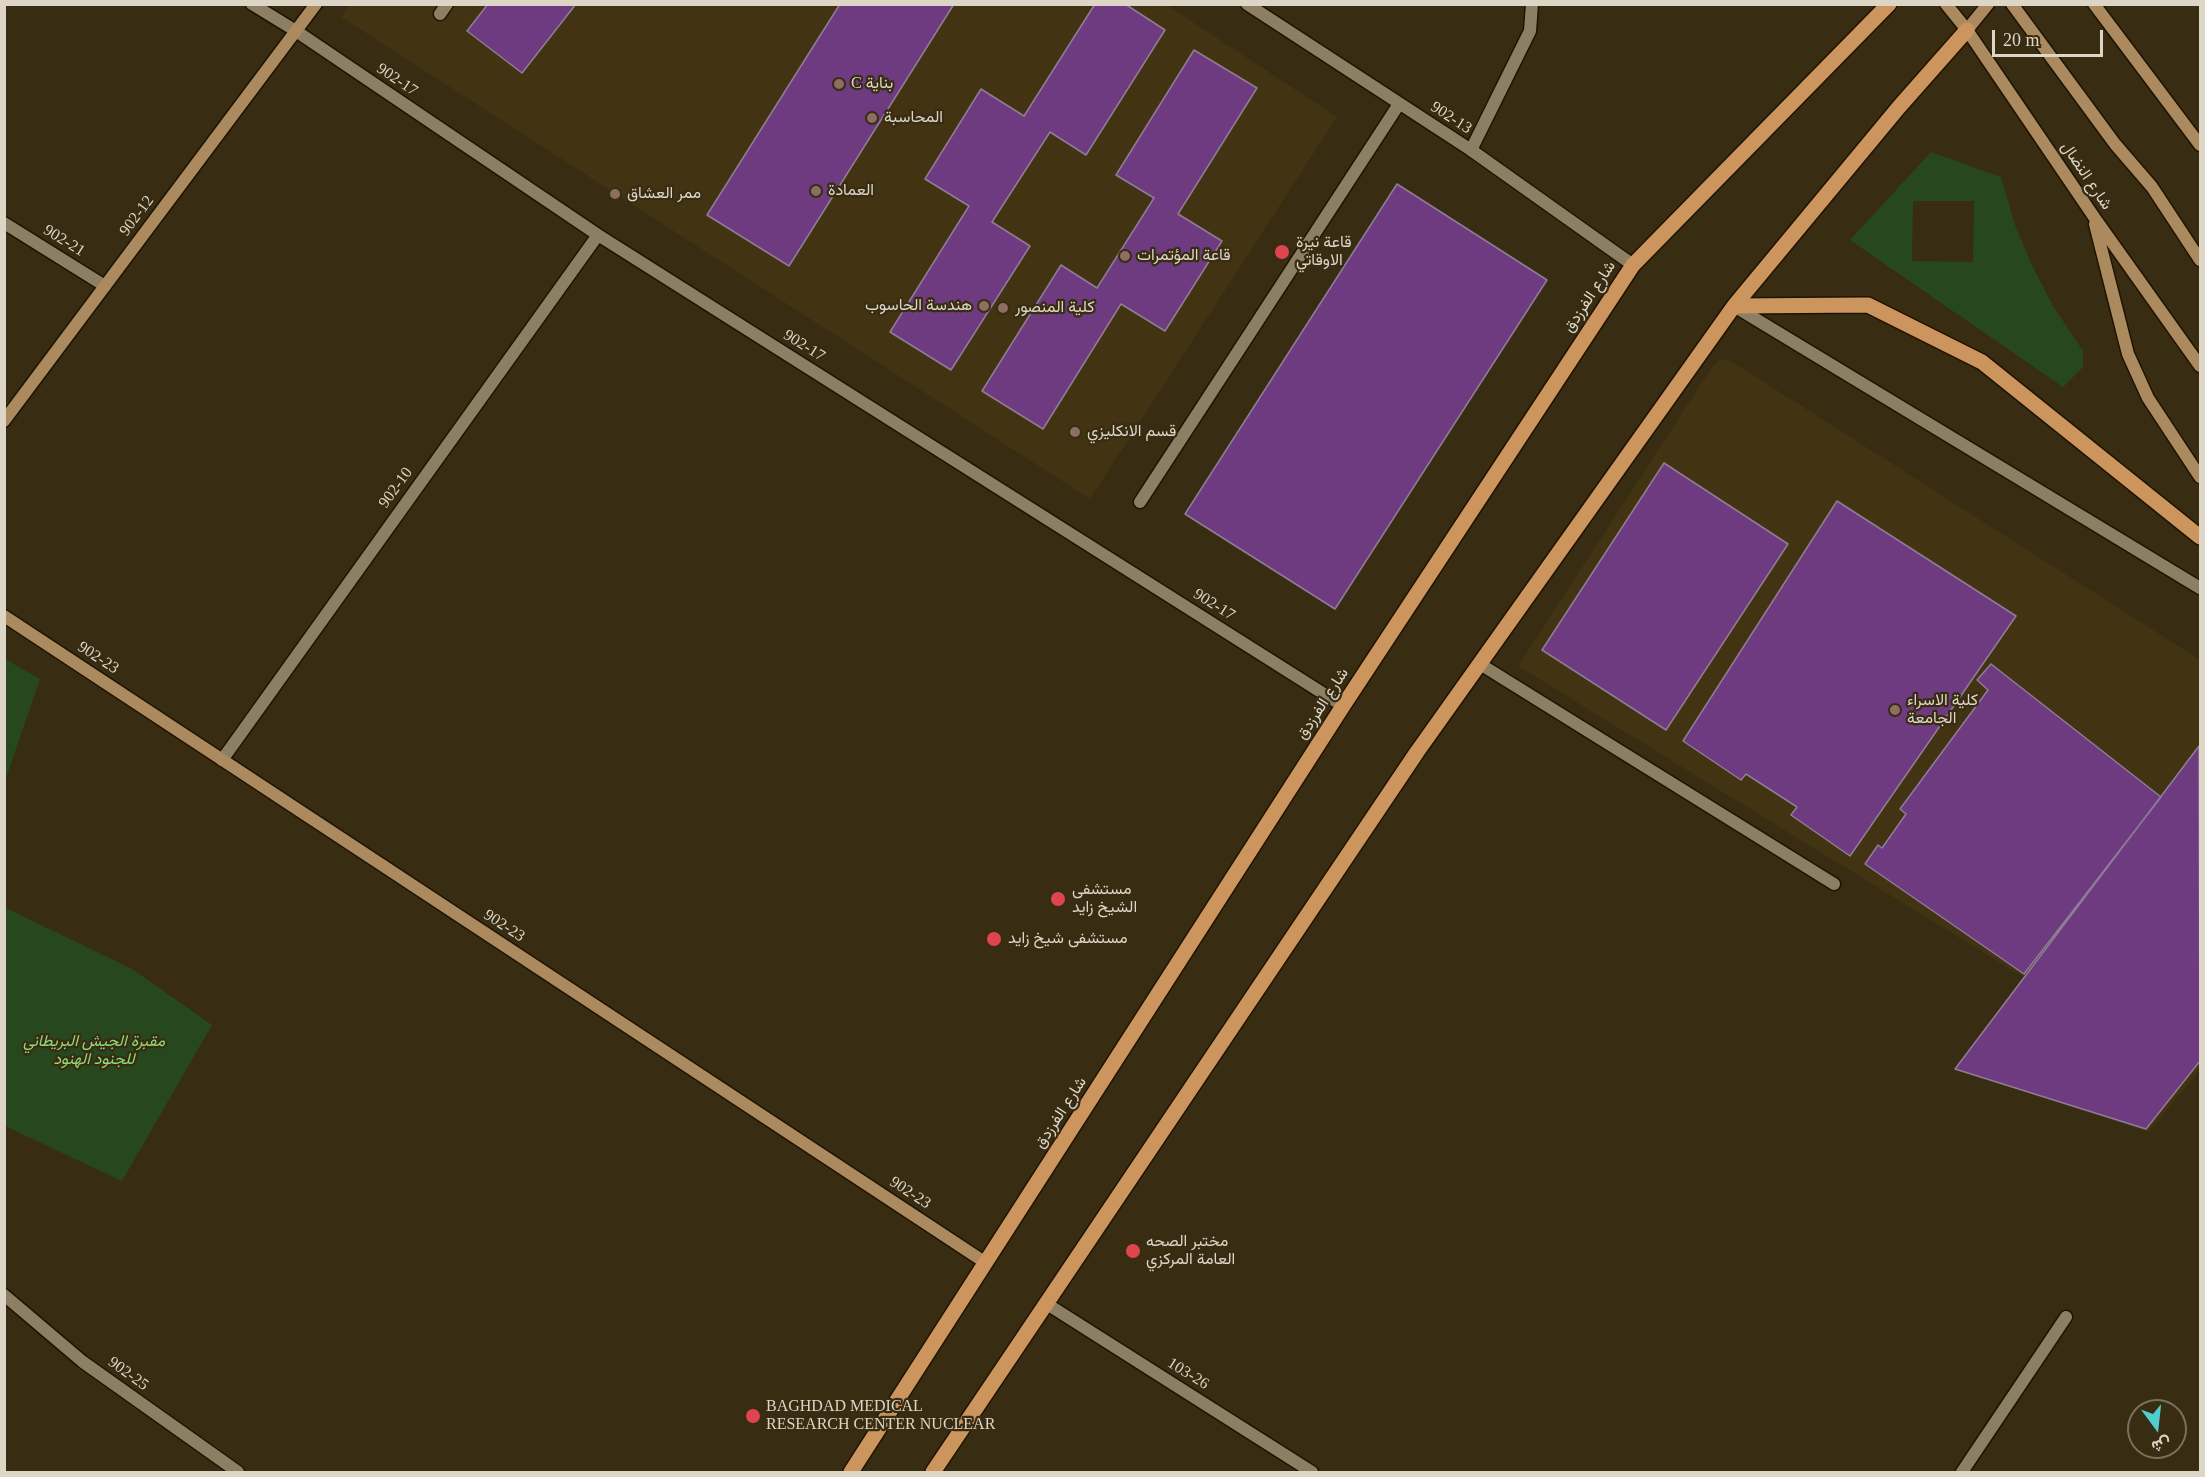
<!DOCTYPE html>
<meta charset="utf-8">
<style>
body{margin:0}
#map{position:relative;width:2205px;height:1477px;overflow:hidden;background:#382c13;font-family:"Times New Roman",Vazirmatn,serif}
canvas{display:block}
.frame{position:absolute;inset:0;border:6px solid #ddd6c7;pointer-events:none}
.north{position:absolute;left:2127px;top:1399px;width:60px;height:60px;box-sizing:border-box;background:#382c13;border:2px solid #7a705b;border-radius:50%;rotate:165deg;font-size:16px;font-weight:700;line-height:24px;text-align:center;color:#ddd6c7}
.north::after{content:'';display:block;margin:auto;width:21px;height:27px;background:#52cdcf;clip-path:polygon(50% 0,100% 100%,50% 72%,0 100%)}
.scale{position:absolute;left:1992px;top:30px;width:111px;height:27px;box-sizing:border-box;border:3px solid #ddd6c7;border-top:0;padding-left:8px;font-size:18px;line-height:21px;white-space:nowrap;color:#ddd6c7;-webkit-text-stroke:4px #382c13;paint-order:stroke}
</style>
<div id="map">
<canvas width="2205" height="1477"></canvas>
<div class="frame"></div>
<div class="north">ش</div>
<div class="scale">20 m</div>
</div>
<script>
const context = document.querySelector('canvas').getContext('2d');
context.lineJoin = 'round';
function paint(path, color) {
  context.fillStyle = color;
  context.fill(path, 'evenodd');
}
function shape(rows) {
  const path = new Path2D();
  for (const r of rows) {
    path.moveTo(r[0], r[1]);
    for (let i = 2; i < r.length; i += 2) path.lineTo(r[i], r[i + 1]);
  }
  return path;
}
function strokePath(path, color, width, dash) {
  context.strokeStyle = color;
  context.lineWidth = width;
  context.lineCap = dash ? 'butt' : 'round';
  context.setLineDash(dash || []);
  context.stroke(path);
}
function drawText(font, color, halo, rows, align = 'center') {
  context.font = font + ' "Times New Roman",Vazirmatn,serif';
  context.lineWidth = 4.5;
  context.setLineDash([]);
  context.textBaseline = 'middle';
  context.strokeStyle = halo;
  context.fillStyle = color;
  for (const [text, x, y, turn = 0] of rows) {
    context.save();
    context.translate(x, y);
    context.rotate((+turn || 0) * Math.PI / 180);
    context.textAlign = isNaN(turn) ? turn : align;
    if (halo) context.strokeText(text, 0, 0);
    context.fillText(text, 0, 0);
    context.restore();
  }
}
paint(shape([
 [351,4,1167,5,1337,117,1090,499,341,17],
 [1728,359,2200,660,2200,1070,2148,1132,1955,1069,2023,977,1518,666,1712,367,1719,360]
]), '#423312');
paint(shape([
 [1931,152,2001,177,2015,225,2031,263,2053,306,2083,351,2083,367,2063,387,1850,240],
 [1913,201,1974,201,1973,262,1912,261],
 [5,659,40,679,5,781],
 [4,907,132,969,212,1025,122,1181,5,1126]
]), '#27481e');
const building = shape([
 [488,4,576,4,522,73,467,31,488,4],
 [840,4,954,4,789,266,707,215,840,4],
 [1095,4,1125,4,1165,30,1086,155,1050,132,992,222,1030,246,951,370,890,332,969,206,925,179,981,89,1024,116,1095,4],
 [1194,50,1257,88,1178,214,1222,241,1165,331,1121,304,1043,429,982,391,1061,265,1097,288,1154,198,1116,175,1194,50],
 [1397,184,1547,280,1335,609,1185,514,1397,184],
 [1664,463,1788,544,1666,730,1542,650,1664,463],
 [1837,501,2016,616,1850,856,1791,815,1797,807,1746,774,1741,780,1683,741,1837,501],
 [1991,664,2161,797,2024,974,1865,864,1878,845,1882,848,1906,814,1900,809,1988,690,1977,680,1991,664],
 [2199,746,2200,1061,2146,1129,1955,1069,2199,746]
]);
paint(building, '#6e3a80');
strokePath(building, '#8f7d96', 1.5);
const lane = shape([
 [440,14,447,4],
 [1471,150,1530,31,1532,4],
 [1734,306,2200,588],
 [1140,502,1399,104],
 [1480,664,1834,884],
 [1962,1472,2066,1317]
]);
const street = shape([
 [252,4,296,31,598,235,1343,706],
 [1247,4,1471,150,1633,265],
 [4,223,105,286],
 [222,760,598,235],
 [4,1295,83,1362,238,1472],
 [1047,1304,1312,1472]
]);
const secondary = shape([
 [1946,4,1967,30,2094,217,2200,366],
 [2012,4,2115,144,2152,187,2200,260],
 [2094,4,2200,145],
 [1967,30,1988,4],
 [2095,224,2128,354,2148,398,2200,477],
 [4,421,316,4],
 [4,616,986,1263]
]);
const primary = shape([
 [1734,306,1868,305,1982,362,2200,537],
 [851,1472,1343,706,1633,265,1889,4],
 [933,1472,1417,752,1734,306,1899,107,1967,30]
]);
strokePath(lane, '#1f1400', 15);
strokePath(street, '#1f1400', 15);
strokePath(secondary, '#1f1400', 15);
strokePath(primary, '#1f1400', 18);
strokePath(lane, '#8c7f63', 12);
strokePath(street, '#8c7f63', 12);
strokePath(secondary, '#ac8a60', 12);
strokePath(primary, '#cd955e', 15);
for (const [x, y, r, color] of [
 [839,84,6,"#8d6e63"],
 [872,118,6,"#8d6e63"],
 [816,191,6,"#8d6e63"],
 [615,194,6,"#8d6e63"],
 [1282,252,8,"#e0444e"],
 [1125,256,6,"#8d6e63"],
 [984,306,6,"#8d6e63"],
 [1003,308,6,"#8d6e63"],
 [1075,432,6,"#8d6e63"],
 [1895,710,6,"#8d6e63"],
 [1058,899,8,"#e0444e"],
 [994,939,8,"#e0444e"],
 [1133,1251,8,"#e0444e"],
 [753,1416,8,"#e0444e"]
]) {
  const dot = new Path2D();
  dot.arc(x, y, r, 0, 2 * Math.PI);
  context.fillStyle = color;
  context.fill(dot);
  strokePath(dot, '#382c13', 2);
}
drawText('16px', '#ddd6c7', '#382c13', [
 ["902-17",397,80,34],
 ["902-13",1451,118,33],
 ["شارع النضال",2086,176,56],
 ["902-12",137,216,-53],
 ["902-21",64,241,32],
 ["شارع الفرزدق",1590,297,-57],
 ["902-17",804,346,32],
 ["902-10",396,488,-54],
 ["902-17",1214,605,32],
 ["902-23",98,658,33],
 ["شارع الفرزدق",1323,704,-57],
 ["902-23",504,926,33],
 ["شارع الفرزدق",1061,1113,-57],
 ["902-23",910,1193,33],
 ["902-25",128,1374,36],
 ["103-26",1188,1374,32]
]);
drawText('16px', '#ddd6c7', '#382c13', [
 ["C بناية",851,84],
 ["المحاسبة",884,118],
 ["العمادة",828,191],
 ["ممر العشاق",627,194],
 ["قاعة نيرة",1296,243],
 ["الاوقاتي",1296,261],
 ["قاعة المؤتمرات",1137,256],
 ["هندسة الحاسوب",972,306,"right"],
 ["كلية المنصور",1015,308],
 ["قسم الانكليزي",1087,432],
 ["كلية الاسراء",1907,701],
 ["الجامعة",1907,719],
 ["مستشفى",1072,890],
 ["الشيخ زايد",1072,908],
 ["مستشفى شيخ زايد",1008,939],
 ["مختبر الصحه",1146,1242],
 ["العامة المركزي",1146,1260],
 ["BAGHDAD MEDICAL",766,1407],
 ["RESEARCH CENTER NUCLEAR",766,1425]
], 'left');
drawText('italic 16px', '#8dda77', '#382c13', [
 ["مقبرة الجيش البريطاني",94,1042],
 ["للجنود الهنود",94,1060]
]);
</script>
